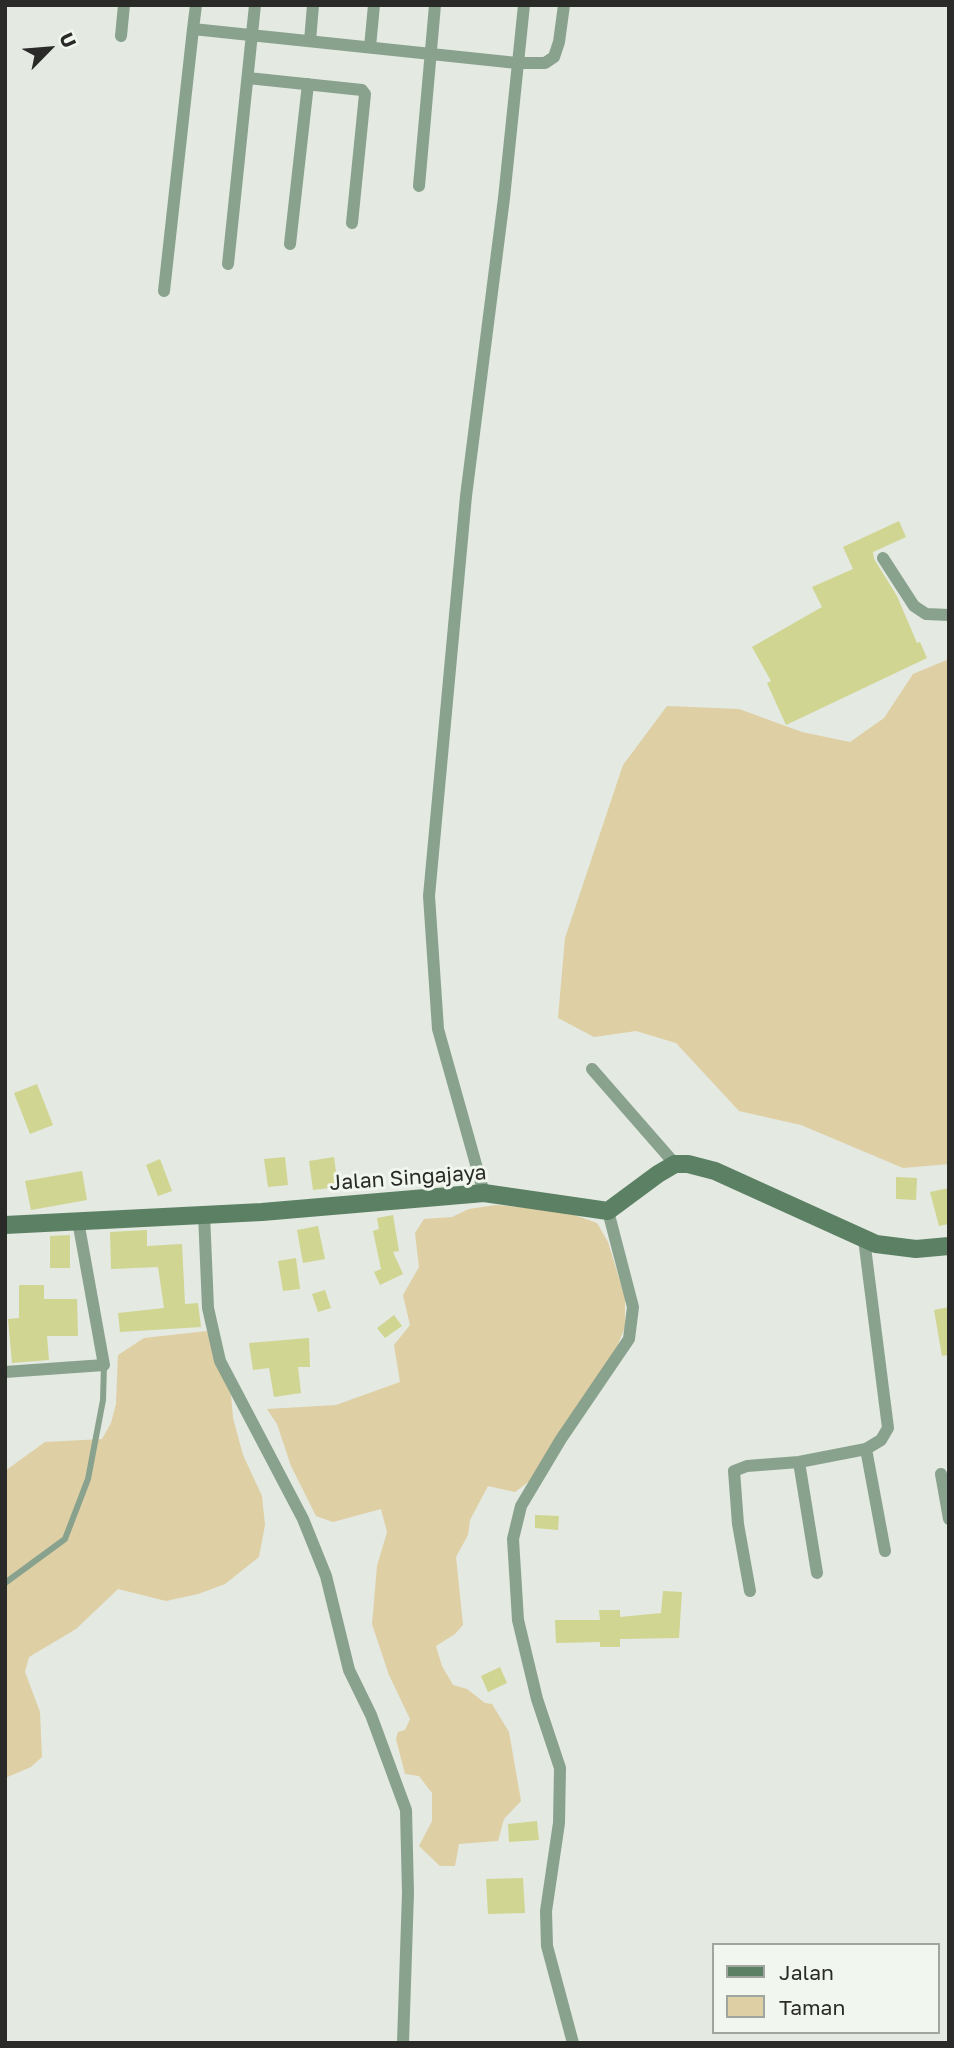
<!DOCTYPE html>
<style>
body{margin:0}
#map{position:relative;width:954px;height:2048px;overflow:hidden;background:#e4e9e1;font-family:"Golos Text",sans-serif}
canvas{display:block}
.frame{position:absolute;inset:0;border:7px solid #2a2b28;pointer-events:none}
.legend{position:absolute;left:712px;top:1943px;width:228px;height:91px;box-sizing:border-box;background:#f1f6ee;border:2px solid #a1a59f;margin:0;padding:9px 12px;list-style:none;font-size:21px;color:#2a2b28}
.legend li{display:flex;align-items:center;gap:14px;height:35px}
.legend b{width:35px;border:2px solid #a1a59f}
.north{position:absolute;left:14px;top:14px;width:70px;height:70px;-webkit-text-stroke:5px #f1f6ee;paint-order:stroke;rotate:65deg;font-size:19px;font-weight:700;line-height:28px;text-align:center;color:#2a2b28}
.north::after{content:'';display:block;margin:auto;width:24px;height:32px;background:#2a2b28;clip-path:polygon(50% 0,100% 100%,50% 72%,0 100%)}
</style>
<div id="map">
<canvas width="954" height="2048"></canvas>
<div class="frame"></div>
<ul class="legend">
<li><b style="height:9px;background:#5b8064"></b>Jalan</li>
<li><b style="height:19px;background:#decfa4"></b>Taman</li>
</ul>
<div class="north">U</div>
</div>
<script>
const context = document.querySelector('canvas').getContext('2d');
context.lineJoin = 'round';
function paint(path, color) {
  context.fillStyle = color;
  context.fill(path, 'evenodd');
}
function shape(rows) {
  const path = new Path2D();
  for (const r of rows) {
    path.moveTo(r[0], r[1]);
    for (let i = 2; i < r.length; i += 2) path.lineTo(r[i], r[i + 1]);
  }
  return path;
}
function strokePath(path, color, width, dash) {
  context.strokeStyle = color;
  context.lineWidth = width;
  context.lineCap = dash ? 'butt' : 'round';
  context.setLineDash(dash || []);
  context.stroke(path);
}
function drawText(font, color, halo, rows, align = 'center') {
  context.font = font + ' "Golos Text",sans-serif';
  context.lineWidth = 6;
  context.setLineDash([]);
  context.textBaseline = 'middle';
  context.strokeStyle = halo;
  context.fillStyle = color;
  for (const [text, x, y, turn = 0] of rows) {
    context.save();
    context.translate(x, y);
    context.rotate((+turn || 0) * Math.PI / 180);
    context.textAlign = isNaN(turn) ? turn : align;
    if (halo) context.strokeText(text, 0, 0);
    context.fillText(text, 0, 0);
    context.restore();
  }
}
paint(shape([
 [949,659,949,1164,903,1168,801,1125,739,1111,676,1043,636,1031,594,1037,558,1018,565,938,623,765,667,706,739,709,802,732,850,742,884,718,913,674],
 [496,1205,563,1211,597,1223,608,1242,625,1298,625,1327,617,1347,531,1480,515,1492,488,1486,470,1520,468,1535,456,1557,463,1625,455,1634,436,1646,442,1666,453,1685,467,1689,485,1703,492,1704,509,1732,521,1801,504,1819,498,1841,459,1844,455,1866,440,1866,419,1846,432,1821,432,1793,419,1776,405,1774,396,1739,398,1732,405,1730,410,1719,389,1675,372,1624,377,1566,387,1532,381,1509,333,1522,316,1516,291,1466,277,1424,267,1409,336,1405,400,1382,394,1345,410,1325,403,1295,419,1267,415,1233,424,1219,452,1217,469,1209],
 [207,1331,216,1362,231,1395,233,1418,243,1455,262,1496,265,1525,259,1557,225,1584,198,1594,166,1601,118,1589,76,1629,29,1657,25,1672,40,1712,42,1757,31,1767,5,1778,5,1471,45,1442,102,1439,111,1423,116,1404,118,1355,144,1338]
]), '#decfa4');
paint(shape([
 [899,521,906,537,873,552,874,559,897,596,917,643,920,642,927,658,786,725,767,683,771,681,752,647,822,607,812,587,853,569,843,547],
 [37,1084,53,1125,30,1134,14,1093],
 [285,1157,288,1185,268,1187,264,1159],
 [334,1157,338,1187,313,1190,309,1161],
 [160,1159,172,1191,158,1196,146,1165],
 [82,1171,87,1200,31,1210,25,1181],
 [896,1177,917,1178,916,1200,896,1199],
 [949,1188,949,1224,939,1226,930,1192],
 [393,1215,399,1251,393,1252,403,1274,380,1285,374,1272,381,1269,373,1231,379,1229,377,1218],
 [318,1226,325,1259,303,1263,297,1230],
 [147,1230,147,1246,182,1244,185,1304,198,1303,201,1327,120,1332,118,1313,164,1308,158,1267,111,1269,110,1232],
 [70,1235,70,1268,50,1268,50,1236],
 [296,1258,300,1289,283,1291,278,1261],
 [19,1285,44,1285,44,1299,77,1299,78,1336,47,1336,49,1360,12,1363,8,1319,19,1318],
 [325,1290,331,1308,318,1312,312,1294],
 [949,1307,949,1355,942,1356,934,1310],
 [394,1315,402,1326,385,1338,377,1328],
 [309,1338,310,1367,298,1367,301,1393,274,1397,269,1368,253,1370,249,1343],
 [535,1515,559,1516,558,1530,535,1528],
 [663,1591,682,1592,679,1638,620,1639,620,1647,600,1647,600,1642,556,1643,555,1620,600,1620,599,1610,620,1610,620,1617,661,1613],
 [500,1667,507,1683,488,1692,481,1676],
 [537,1821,539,1840,509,1842,508,1824],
 [523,1878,525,1913,488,1914,486,1879]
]), '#d0d591');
strokePath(shape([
 [5,1583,65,1539,88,1479,103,1400,104,1365]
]), '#89a28e', 6);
strokePath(shape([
 [193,29,196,5],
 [121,36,124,5],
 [310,41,313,5],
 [370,47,374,5],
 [248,78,362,90,365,94,352,223],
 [419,186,435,5],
 [290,244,308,84],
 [228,264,255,5],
 [164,291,193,29,517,63,545,63,554,57,559,42,564,5],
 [883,558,914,606,926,614,949,615],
 [592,1069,675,1164],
 [484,1193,438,1029,429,896,466,496,504,198,524,5],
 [204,1214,208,1308,220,1361,303,1519,326,1576,349,1670,371,1715,406,1810,408,1893,403,2043],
 [5,1372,104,1365,78,1221],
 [866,1449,885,1551],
 [799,1462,817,1573],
 [941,1474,949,1519],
 [750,1591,738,1524,734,1471,747,1466,799,1462,866,1449,881,1440,888,1428,864,1239],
 [573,2043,547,1946,546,1911,559,1823,560,1768,537,1699,518,1620,513,1539,521,1506,561,1439,629,1339,633,1307,608,1211]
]), '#89a28e', 12);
strokePath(shape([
 [5,1225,262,1212,484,1193,608,1211,658,1174,675,1164,688,1164,715,1171,876,1244,916,1249,949,1246]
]), '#5b8064', 18);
drawText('21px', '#2a2b28', '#f1f6ee', [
 ["Jalan Singajaya",408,1178,-4]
]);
</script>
